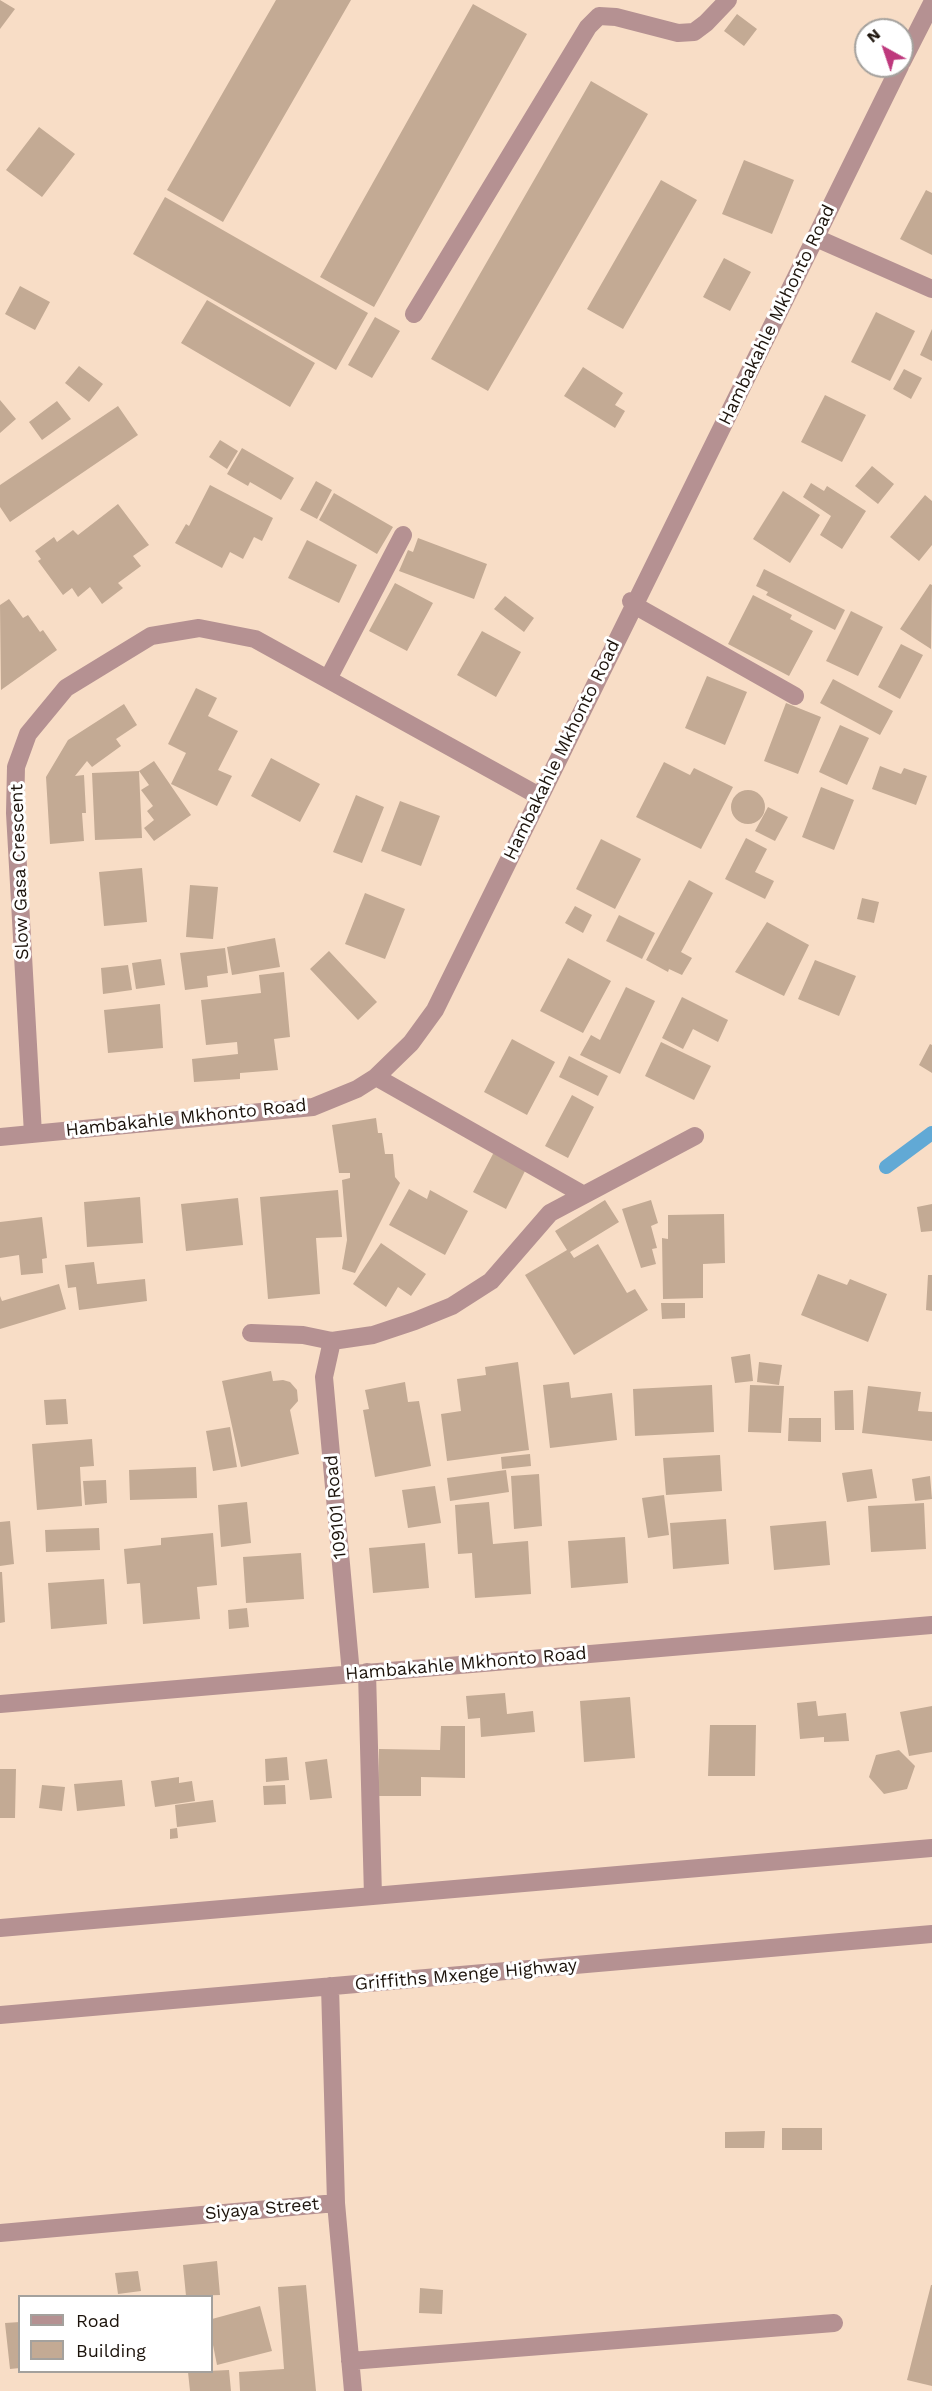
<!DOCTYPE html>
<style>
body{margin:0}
#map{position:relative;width:932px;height:2391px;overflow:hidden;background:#f8ddc6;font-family:"Work Sans",sans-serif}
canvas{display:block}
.legend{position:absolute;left:18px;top:2295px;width:195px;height:78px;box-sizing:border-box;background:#fff;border:2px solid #a4a19d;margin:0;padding:8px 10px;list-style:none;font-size:18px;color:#1c130b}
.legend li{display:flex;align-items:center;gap:12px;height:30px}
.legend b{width:30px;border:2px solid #a4a19d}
.north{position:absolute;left:854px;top:18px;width:60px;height:60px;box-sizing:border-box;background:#fff;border:2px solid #a4a19d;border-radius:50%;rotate:320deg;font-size:16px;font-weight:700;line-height:24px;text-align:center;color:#1c130b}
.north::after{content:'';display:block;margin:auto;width:21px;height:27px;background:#be397d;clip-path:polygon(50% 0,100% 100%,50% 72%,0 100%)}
</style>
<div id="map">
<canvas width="932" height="2391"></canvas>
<ul class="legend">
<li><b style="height:8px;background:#b59192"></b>Road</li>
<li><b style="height:16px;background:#c3aa94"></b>Building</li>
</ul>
<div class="north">N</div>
</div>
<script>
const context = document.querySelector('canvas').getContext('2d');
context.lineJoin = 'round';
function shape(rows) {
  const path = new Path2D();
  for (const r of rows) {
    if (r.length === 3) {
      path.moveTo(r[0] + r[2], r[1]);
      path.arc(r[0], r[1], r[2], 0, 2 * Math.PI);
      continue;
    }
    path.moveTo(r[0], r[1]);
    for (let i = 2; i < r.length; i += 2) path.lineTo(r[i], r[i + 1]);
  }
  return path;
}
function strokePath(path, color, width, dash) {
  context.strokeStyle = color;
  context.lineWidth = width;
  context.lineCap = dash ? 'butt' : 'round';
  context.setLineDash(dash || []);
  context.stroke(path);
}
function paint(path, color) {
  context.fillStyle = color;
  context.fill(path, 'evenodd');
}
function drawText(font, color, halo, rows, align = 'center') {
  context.font = font + ' "Work Sans",sans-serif';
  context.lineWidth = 6;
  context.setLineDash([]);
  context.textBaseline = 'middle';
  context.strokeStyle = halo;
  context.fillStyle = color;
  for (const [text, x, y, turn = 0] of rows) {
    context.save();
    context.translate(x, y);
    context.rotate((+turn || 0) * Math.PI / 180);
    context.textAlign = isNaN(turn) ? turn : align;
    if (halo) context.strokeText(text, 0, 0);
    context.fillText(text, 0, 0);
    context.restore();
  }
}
strokePath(shape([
 [886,1167,932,1133]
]), '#61a9d5', 14);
paint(shape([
 [0,0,15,9,0,29],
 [276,0,351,0,223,222,167,190],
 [473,4,527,34,374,307,320,277],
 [737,14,757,29,744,46,724,31],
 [591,81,648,114,488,391,431,359],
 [39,127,75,154,42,197,6,170],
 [744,160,794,180,772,234,722,214],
 [661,180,697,200,623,329,587,309],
 [926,190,932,193,932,255,900,239],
 [165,197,368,313,336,370,133,254],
 [724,258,751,272,730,311,703,297],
 [20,286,50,302,35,330,5,314],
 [207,300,315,363,290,407,181,343],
 [876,312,915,331,890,381,851,362],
 [375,317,400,331,372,378,348,365],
 [932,329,932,361,920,355],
 [79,366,103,384,89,402,65,383],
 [583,367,623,393,615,405,625,411,615,428,564,396],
 [904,369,922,378,911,399,893,389],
 [825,395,866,415,842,462,801,442],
 [0,400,16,419,0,433],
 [57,401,71,419,42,440,29,422],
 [118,406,138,435,10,522,0,507,0,485],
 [220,440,238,451,227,469,209,457],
 [242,448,294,478,281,500,250,482,248,486,227,474],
 [872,466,894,484,878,504,855,486],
 [316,481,332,490,317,519,300,510],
 [811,483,824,491,827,486,866,511,842,549,820,535,831,516,803,497],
 [210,485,273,518,262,541,254,537,243,559,230,552,222,568,175,543,186,524,189,526],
 [783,491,820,515,790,563,753,539],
 [334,493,393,527,377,554,319,520],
 [925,495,932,501,932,545,919,561,890,537],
 [118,504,149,545,133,556,141,566,118,583,123,588,102,604,90,587,78,597,72,588,63,595,38,561,41,559,35,551,54,537,57,542,73,530,78,535],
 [418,538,487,564,474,599,399,571,408,550,413,552],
 [307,540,357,565,339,603,288,578],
 [764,569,845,610,835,630,766,595,768,592,756,586],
 [395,583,433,603,407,651,369,631],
 [930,584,932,585,931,649,900,629],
 [753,595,792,615,790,619,813,631,789,676,728,644],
 [505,596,534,618,524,632,494,609],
 [9,599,23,618,28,615,40,632,43,630,57,650,1,690,0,605],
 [851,611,883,627,858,676,826,661],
 [482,631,521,652,496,697,457,675],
 [901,644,923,655,900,699,878,687],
 [707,676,747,692,725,745,685,728],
 [833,679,893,711,880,735,820,703],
 [196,688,217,698,208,716,238,731,218,770,232,776,217,806,171,784,186,753,168,744],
 [786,703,821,717,798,774,764,761],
 [124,704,137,725,116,739,121,746,92,767,87,761,75,776,84,775,86,813,82,813,84,841,50,844,46,777,68,740],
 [840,725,869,738,847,785,819,772],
 [271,758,320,784,300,822,251,796],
 [154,761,191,815,154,841,144,828,154,820,147,811,153,806,141,790,149,785,139,771],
 [664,762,690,775,694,768,733,787,701,849,636,817],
 [880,766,901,774,904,768,927,776,916,805,872,789],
 [139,771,142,838,95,840,92,773],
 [821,787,854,800,834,850,802,837],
 [748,807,17],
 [356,795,384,807,362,863,333,852],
 [400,801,440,816,421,866,381,851],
 [768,807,788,817,775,841,755,831],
 [746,838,767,849,755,872,774,881,765,899,725,879],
 [601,839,641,859,615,909,576,889],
 [142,868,147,922,104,926,99,872],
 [689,880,713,893,681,952,692,958,682,975,669,969,668,972,646,960],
 [190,885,218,887,213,939,186,937],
 [365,893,405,909,385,959,345,944],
 [862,898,879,902,874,923,857,919],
 [575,906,592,915,583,933,565,923],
 [619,915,655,933,642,959,606,941],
 [767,922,809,945,784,996,735,972],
 [275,938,280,967,232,975,227,947],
 [225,948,228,973,207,976,208,987,185,990,180,953],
 [329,951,377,1002,358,1020,310,969],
 [568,958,611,981,583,1033,540,1011],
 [161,959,165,985,136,989,132,963],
 [815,960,856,976,839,1016,798,999],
 [128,965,132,990,103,994,101,968],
 [284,972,290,1037,274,1039,278,1070,240,1073,240,1079,194,1082,192,1059,238,1054,237,1042,206,1045,201,1000,261,993,259,975],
 [626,987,655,1001,620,1074,580,1055,591,1035,600,1040],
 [682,997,728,1020,718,1042,693,1029,683,1049,662,1038],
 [160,1004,163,1048,108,1053,104,1010],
 [512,1039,555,1062,527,1115,484,1092],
 [661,1042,711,1066,694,1100,645,1076],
 [930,1044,932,1045,932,1073,919,1065],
 [569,1056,608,1076,598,1096,559,1077],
 [572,1095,594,1107,568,1158,545,1146],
 [376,1118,378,1133,382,1133,385,1154,393,1154,395,1177,400,1183,355,1273,342,1269,347,1240,342,1180,350,1178,350,1173,339,1173,332,1125],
 [494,1152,526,1169,506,1209,473,1192],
 [409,1189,427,1199,430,1190,468,1211,445,1255,389,1225],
 [338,1190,342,1237,316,1238,320,1294,268,1299,260,1197],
 [140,1197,143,1243,87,1247,84,1202],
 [238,1198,243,1245,186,1251,181,1204],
 [605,1200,619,1222,570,1252,574,1258,598,1244,627,1293,635,1289,648,1310,574,1355,525,1275,567,1250,555,1231],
 [651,1200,658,1223,651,1226,657,1248,652,1249,656,1264,641,1268,622,1209],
 [932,1204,932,1231,921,1232,917,1207],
 [724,1214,725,1263,703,1264,703,1298,663,1299,662,1238,668,1239,668,1215],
 [42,1217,47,1258,42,1259,43,1273,21,1275,19,1255,0,1258,0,1222],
 [381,1243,426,1274,411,1296,398,1287,386,1307,353,1284],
 [94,1262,97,1284,145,1279,147,1301,79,1310,76,1287,68,1288,65,1265],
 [818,1274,847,1285,850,1279,887,1294,868,1342,801,1315],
 [928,1275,932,1275,932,1311,926,1310],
 [59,1284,66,1309,0,1329,0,1296,2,1301],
 [661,1303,685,1303,685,1318,662,1319],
 [750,1354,753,1381,735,1383,731,1357],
 [518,1362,529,1450,447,1461,441,1414,461,1411,457,1379,486,1375,485,1367],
 [759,1362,782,1365,779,1385,757,1382],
 [271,1371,273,1381,283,1380,290,1382,297,1390,298,1401,290,1410,299,1454,241,1467,222,1381],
 [405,1382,408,1402,419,1401,431,1466,375,1477,363,1410,369,1409,365,1390],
 [569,1382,571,1398,612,1393,617,1440,550,1448,543,1385],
 [712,1385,714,1432,635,1436,633,1389],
 [750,1385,784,1386,781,1433,748,1432],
 [868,1386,921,1392,918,1411,932,1412,932,1441,862,1433],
 [853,1390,854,1430,835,1430,834,1391],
 [66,1399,68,1424,46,1425,44,1400],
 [789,1418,821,1418,821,1442,788,1441],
 [230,1427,237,1467,213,1471,206,1431],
 [92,1439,94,1466,80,1467,82,1506,37,1510,32,1444],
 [530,1454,531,1466,502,1469,501,1457],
 [720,1455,722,1491,666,1495,663,1458],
 [196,1467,197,1498,130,1500,129,1470],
 [872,1469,877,1498,847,1502,842,1473],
 [506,1470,509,1492,450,1501,447,1478],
 [539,1474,542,1526,514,1529,511,1476],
 [930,1476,932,1499,915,1501,912,1479],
 [106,1480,107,1503,85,1505,83,1481],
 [435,1486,441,1523,408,1528,402,1490],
 [664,1495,669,1535,648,1538,642,1498],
 [247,1502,251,1543,221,1547,218,1505],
 [489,1502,493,1544,528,1541,531,1594,475,1598,472,1553,458,1554,455,1505],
 [924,1503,926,1549,871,1552,868,1506],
 [726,1519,729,1564,673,1569,670,1523],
 [10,1521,14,1564,0,1566,0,1522],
 [826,1521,830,1565,774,1570,770,1526],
 [99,1528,100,1550,46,1552,45,1530],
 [213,1533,217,1585,197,1587,200,1619,143,1624,140,1583,127,1584,124,1549,161,1545,161,1538],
 [625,1537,628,1583,571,1588,568,1541],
 [425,1543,429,1588,373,1593,369,1548],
 [301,1553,304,1599,246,1603,243,1557],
 [0,1572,2,1572,5,1622,0,1623],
 [104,1579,107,1624,51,1629,48,1583],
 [247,1608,249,1627,229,1629,228,1610],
 [505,1693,507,1714,533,1711,535,1732,481,1737,480,1718,468,1719,466,1696],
 [630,1697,635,1758,584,1762,580,1701],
 [816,1701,818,1716,846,1713,849,1741,824,1742,824,1737,800,1739,797,1703],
 [932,1706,932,1752,909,1756,900,1712],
 [710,1725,756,1725,755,1776,708,1776],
 [441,1726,465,1726,465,1778,421,1777,421,1796,378,1796,379,1749,440,1750],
 [899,1750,915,1766,907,1789,884,1794,869,1777,876,1755],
 [287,1757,289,1780,266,1782,265,1759],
 [327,1759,332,1798,310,1800,305,1762],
 [0,1769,16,1769,15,1818,0,1818],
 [179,1777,179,1783,192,1781,195,1801,155,1807,151,1781],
 [122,1780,125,1806,77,1811,74,1784],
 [42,1785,65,1787,62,1811,39,1808],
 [285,1785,286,1804,264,1805,263,1786],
 [213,1800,216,1822,177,1827,175,1805],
 [177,1828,178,1838,170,1839,170,1829],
 [782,2128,822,2128,822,2150,782,2150],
 [765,2131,764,2148,725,2148,725,2132],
 [217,2261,220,2295,186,2296,183,2265],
 [138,2271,141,2291,118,2294,115,2273],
 [306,2285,316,2391,240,2391,239,2372,284,2369,278,2287],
 [931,2285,932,2285,932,2386,907,2380],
 [420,2288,443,2290,442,2314,419,2313],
 [260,2306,272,2351,217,2365,212,2340,212,2319],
 [20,2322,20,2368,10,2369,5,2323],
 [229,2370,231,2391,190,2391,188,2372]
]), '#c3aa94');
strokePath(shape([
 [902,62,932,3],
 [816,238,932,289],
 [414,314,588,27,599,16,616,17,678,33,694,32,706,23,728,0],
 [631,601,634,605,795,696],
 [328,679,403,535],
 [376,1077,584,1195],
 [33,1134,15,813,16,767,28,734,66,688,151,636,199,628,255,639,539,796],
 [0,1137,313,1107,357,1089,376,1077,411,1043,435,1010,900,66],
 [251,1333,303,1335,332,1341,373,1335,415,1321,452,1306,491,1281,550,1213,695,1136],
 [332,1341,324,1377,351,1674],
 [367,1672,373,1896],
 [0,1704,932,1625],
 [0,1928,932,1848],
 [330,1986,336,2203],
 [0,2015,932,1934],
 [0,2233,336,2203,353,2391],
 [350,2361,834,2323]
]), '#b59192', 18);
drawText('18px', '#1c130b', '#fff', [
 ["Hambakahle Mkhonto Road",777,315,-64],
 ["Hambakahle Mkhonto Road",562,750,-64],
 ["Slow Gasa Crescent",20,872,-92],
 ["Hambakahle Mkhonto Road",186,1118,-6],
 ["109101 Road",336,1507,-95],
 ["Hambakahle Mkhonto Road",466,1664,-5],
 ["Griffiths Mxenge Highway",466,1975,-5],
 ["Siyaya Street",262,2209,-5]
]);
</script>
